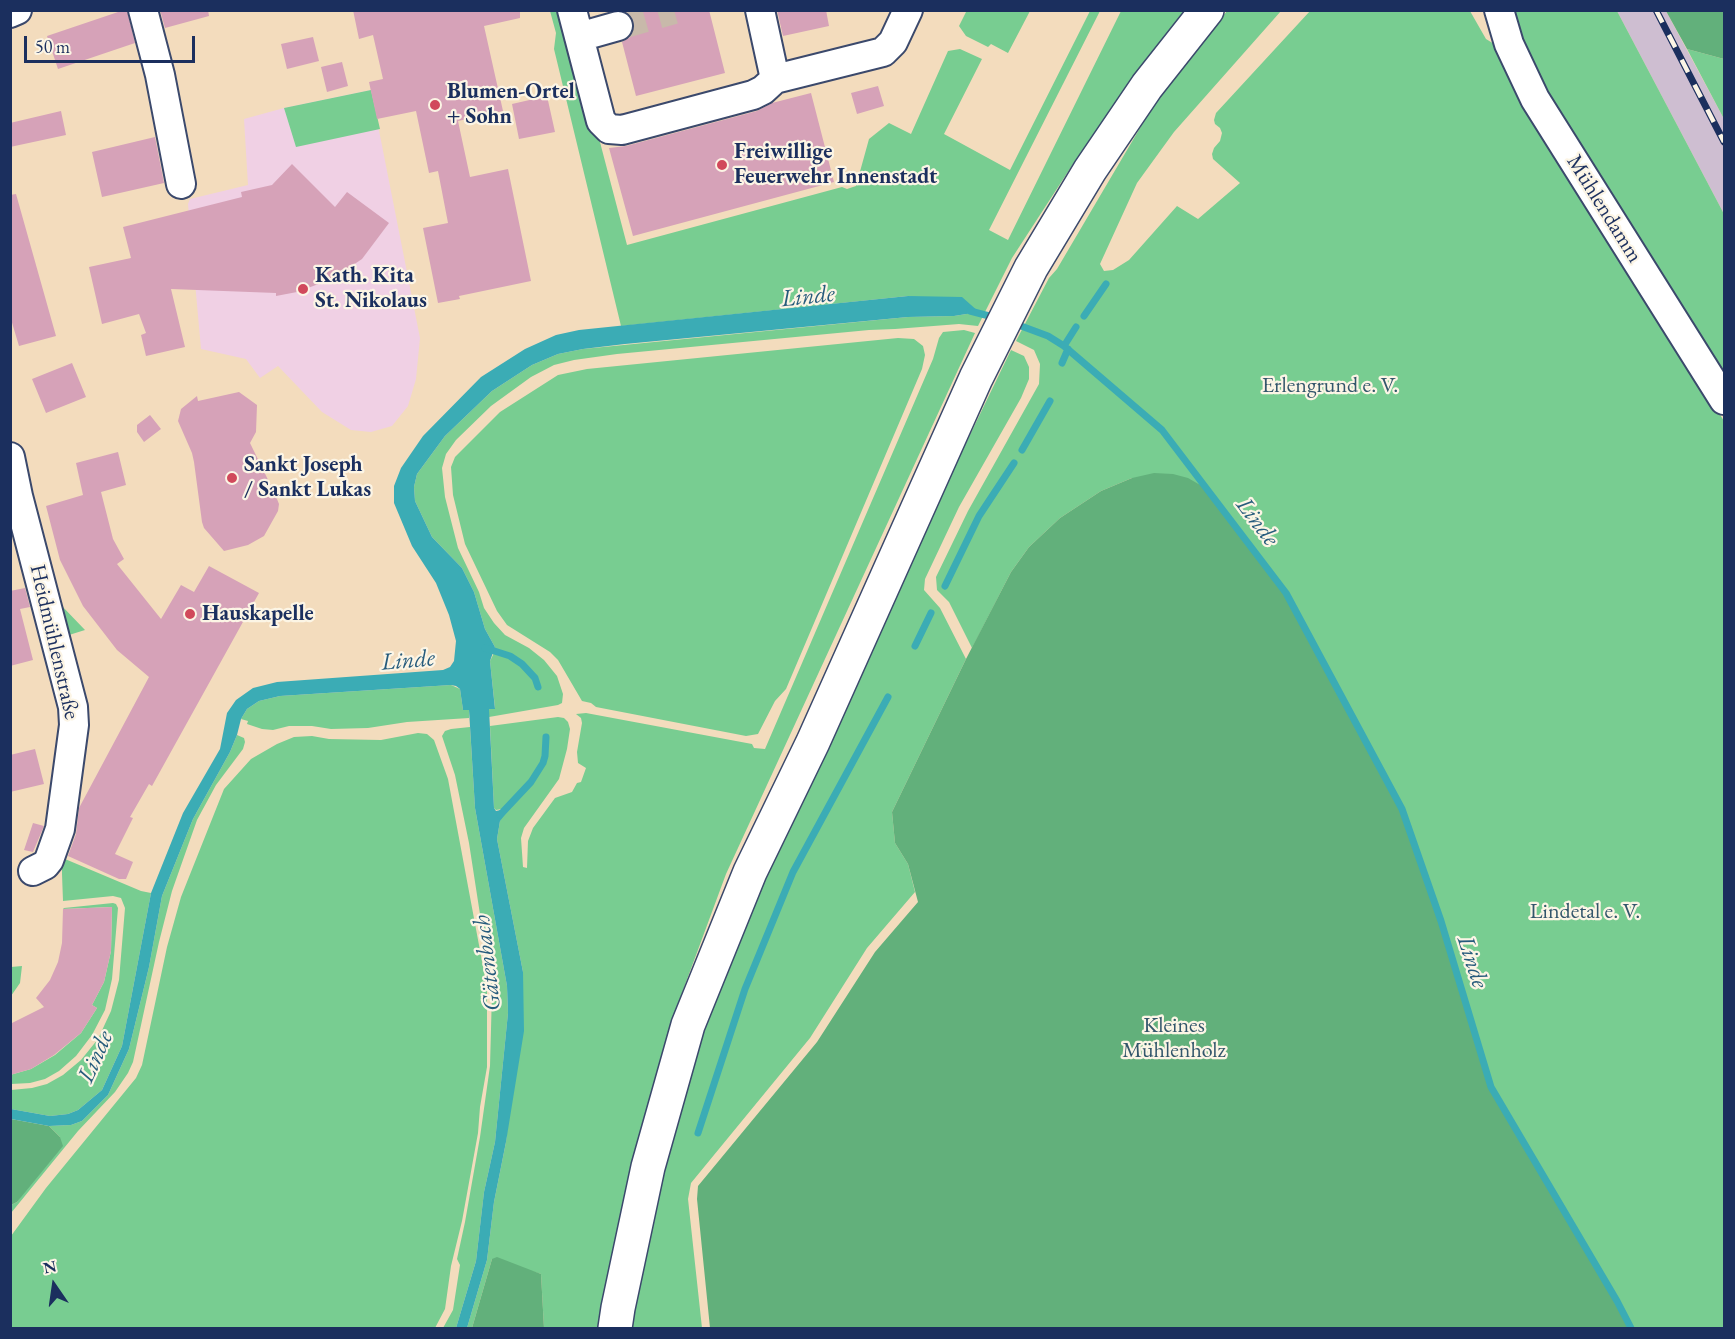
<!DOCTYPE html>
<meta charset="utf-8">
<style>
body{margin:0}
#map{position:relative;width:1735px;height:1339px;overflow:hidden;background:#f3dcbd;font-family:"EB Garamond",serif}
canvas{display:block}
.frame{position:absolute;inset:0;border:12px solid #1b2f5e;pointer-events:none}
.north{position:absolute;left:24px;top:1255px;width:60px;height:60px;-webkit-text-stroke:4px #fcf5e5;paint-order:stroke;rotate:347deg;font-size:16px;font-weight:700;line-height:24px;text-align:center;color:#1b2f5e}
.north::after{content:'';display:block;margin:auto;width:21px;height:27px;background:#1b2f5e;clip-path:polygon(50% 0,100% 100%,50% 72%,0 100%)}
.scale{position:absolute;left:24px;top:36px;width:171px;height:27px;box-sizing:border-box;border:3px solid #1b2f5e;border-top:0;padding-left:8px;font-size:18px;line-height:21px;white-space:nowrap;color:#1b2f5e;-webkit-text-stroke:4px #fcf5e5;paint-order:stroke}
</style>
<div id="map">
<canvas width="1735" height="1339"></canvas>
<div class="frame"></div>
<div class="north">N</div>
<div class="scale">50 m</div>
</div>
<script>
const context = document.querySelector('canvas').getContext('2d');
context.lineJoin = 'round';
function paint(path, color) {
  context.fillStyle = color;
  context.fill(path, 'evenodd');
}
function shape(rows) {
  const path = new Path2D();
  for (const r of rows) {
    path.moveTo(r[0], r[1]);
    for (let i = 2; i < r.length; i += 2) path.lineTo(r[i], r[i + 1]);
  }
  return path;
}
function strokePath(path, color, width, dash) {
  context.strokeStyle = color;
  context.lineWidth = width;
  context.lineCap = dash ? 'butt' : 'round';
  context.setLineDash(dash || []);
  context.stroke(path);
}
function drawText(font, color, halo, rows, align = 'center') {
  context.font = font + ' "EB Garamond",serif';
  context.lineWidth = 4.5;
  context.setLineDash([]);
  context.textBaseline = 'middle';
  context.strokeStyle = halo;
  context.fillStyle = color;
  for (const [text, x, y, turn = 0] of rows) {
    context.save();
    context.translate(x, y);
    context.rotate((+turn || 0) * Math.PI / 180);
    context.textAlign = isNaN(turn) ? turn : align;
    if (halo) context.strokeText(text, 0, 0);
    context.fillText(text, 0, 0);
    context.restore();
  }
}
paint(shape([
 [371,90,420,338,416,379,408,406,392,426,371,432,351,430,322,412,278,366,260,378,246,359,201,349,188,204,190,199,248,185,244,119,284,108]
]), '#f0d0e4');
paint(shape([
 [1617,11,1666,11,1724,119,1724,214]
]), '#cebed1');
paint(shape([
 [967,10,1030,10,1030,11,1008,53,991,44,988,47,966,36,959,26],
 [550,11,558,11,570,55,580,66,627,245,842,187,847,189,856,186,869,139,889,123,911,134,948,51,960,49,982,59,944,134,1010,170,1090,11,1100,11,989,230,1008,240,1121,11,1184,11,1132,78,1073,164,1012,258,978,326,959,324,895,329,869,330,617,354,574,360,554,365,531,377,491,406,456,440,446,454,442,468,445,497,458,548,479,592,484,608,494,623,505,635,529,648,544,660,557,676,563,694,562,703,558,705,489,717,489,709,495,708,490,661,493,655,495,647,485,629,474,592,462,568,432,537,415,501,414,487,417,474,445,436,492,391,532,365,558,354,583,349,908,317,954,316,979,312,908,296,621,326,554,49,556,33],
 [1227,11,1281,11,1174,132,1137,183,1100,264,1104,271,1113,270,1129,260,1177,206,1198,219,1240,183,1213,159,1212,154,1214,148,1220,141,1222,133,1220,128,1215,124,1214,120,1216,113,1310,11,1470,11,1486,39,1499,47,1586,204,1724,421,1724,1328,1631,1328,1617,1301,1491,1087,1441,921,1402,809,1132,478,1101,491,1060,518,1029,547,1011,572,972,648,949,602,937,590,936,577,968,511,1039,384,1040,364,1034,350,1016,341,1049,278,1057,269,1160,94],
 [1509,11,1617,11,1724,214,1724,379,1546,93],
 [1687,49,1724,59,1724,119],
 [371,90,380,129,296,147,284,108],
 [964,330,975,333,726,874,672,1020,632,1161,601,1328,544,1328,541,1274,492,1259,472,1328,467,1328,487,1260,494,1202,506,1142,523,972,497,839,502,809,496,810,494,808,490,726,558,717,564,718,568,722,570,729,567,749,559,779,524,828,521,838,523,867,527,868,528,841,533,828,555,798,572,792,577,783,581,782,586,768,578,763,577,752,582,723,581,718,576,714,586,713,752,744,754,748,765,749,933,359,939,338,943,332],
 [898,338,914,339,923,346,925,355,922,369,786,689,775,701,758,734,746,736,596,707,591,703,582,701,558,660,550,652,507,625,497,611,465,544,453,495,451,467,455,457,500,412,558,375,587,369],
 [1011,350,1024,356,1029,367,1029,379,1021,398,959,507,925,579,924,590,940,608,966,659,892,812,895,843,908,864,915,892,867,948,810,1038,691,1183,688,1199,702,1328,629,1328,661,1167,703,1029,763,881,831,741,951,474],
 [60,604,85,630,69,635],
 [451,685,460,689,463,710,469,710,469,718,407,722,368,728,331,729,312,726,289,726,273,730,262,729,247,724,248,721,241,719,247,709,259,701,280,696],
 [470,727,475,808,507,986,508,1013,495,1142,484,1192,476,1261,456,1328,443,1328,453,1310,460,1265,457,1259,465,1222,480,1137,490,1066,492,992,469,843,455,775,442,736,445,731,451,729],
 [418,733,427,734,434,740,448,779,487,988,487,1067,480,1107,478,1133,462,1221,451,1266,445,1309,435,1328,11,1328,11,1236,46,1188,136,1078,142,1065,167,947,181,897,224,789,251,759,277,744,294,737,312,736,329,739,381,740],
 [237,735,244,738,245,742,243,749,216,785,197,820,172,891,159,942,133,1062,128,1073,115,1092,78,1131,11,1213,11,1205,17,1202,60,1137,49,1126,71,1125,82,1121,108,1095,129,1049,149,967,162,896,193,819,230,752],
 [65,859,141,891,151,893,122,1046,102,1090,78,1110,68,1114,50,1116,11,1109,11,1090,32,1088,47,1084,63,1075,81,1060,98,1039,111,1011,119,980,125,908,121,898,113,896,63,901,62,874,62,865],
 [113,903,116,904,118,908,112,979,105,1010,92,1035,76,1056,59,1071,45,1079,30,1083,11,1084,10,1075,31,1069,55,1055,81,1033,97,1008,92,1005,104,982,111,951,112,907,63,909,64,908],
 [22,966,20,983,11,996,11,967]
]), '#78cd91');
paint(shape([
 [1666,11,1724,11,1724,59,1687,49],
 [1154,473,1173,474,1188,478,1207,489,1286,593,1402,809,1441,921,1491,1086,1617,1301,1631,1328,710,1328,697,1199,698,1186,817,1042,875,952,918,902,908,864,895,843,892,812,966,659,1011,572,1029,547,1060,518,1101,491,1132,478],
 [11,1119,49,1126,60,1137,63,1146,17,1202,11,1205],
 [497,1257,541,1274,544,1328,472,1328,492,1259]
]), '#62b07b');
paint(shape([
 [908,296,962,297,979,312,954,316,908,317,625,344,583,349,558,354,532,365,492,391,445,436,417,474,414,487,415,501,432,537,462,568,474,592,485,629,495,647,490,661,495,709,489,709,494,808,496,811,505,809,506,813,500,821,497,839,523,972,524,1031,506,1142,494,1202,487,1260,467,1328,456,1328,476,1261,484,1192,495,1142,508,1013,507,986,475,808,469,710,463,710,460,689,456,686,451,685,280,696,259,701,247,709,241,719,237,735,230,752,193,819,162,896,149,967,129,1049,108,1095,82,1121,71,1125,49,1126,11,1119,11,1109,50,1116,68,1114,78,1110,102,1090,122,1046,151,893,183,813,220,749,227,713,236,700,253,688,277,682,443,670,450,667,454,661,456,641,449,615,436,583,412,546,394,503,394,486,401,468,423,436,481,377,525,349,556,335,579,330]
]), '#3bacb5');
strokePath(shape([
 [970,311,997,318],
 [1084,316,1106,284],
 [1013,323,1048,336,1064,346,1162,430,1286,593,1402,809,1441,921,1491,1087,1617,1301,1631,1328],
 [1064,346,1076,327],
 [1062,363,1068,349],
 [1022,450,1050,401],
 [945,586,979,516,1014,463],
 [915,646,931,613],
 [485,648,510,656,522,664,535,678,538,687],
 [500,815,531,782,543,763,545,756,546,737],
 [698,1133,745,989,793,872,888,697]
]), '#3bacb5', 7);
paint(shape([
 [124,10,127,10,135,43,58,69,47,36],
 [160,10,208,10,209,16,165,28],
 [353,10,520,10,520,18,484,26,503,111,458,121,470,177,508,169,531,281,459,296,460,299,438,303,423,228,448,223,438,171,429,173,416,111,377,119,369,82,383,79,373,35,359,39],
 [623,10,709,10,725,73,636,96,622,42,630,37,634,31,634,22,630,15],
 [777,10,826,10,829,26,783,36],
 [313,37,319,61,287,69,281,44],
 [342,62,348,86,327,92,321,67],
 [878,86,884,106,857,114,851,93],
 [811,93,834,182,633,236,609,148,626,146,757,111,772,103],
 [547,96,555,132,519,139,512,104],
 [61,111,66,135,10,147,10,123],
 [155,137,164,183,102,197,92,152],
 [292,164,335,207,347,192,389,223,362,259,332,279,297,292,276,296,276,293,171,289,185,347,146,356,141,335,146,333,139,314,102,324,89,267,131,258,123,227,242,197,241,192,272,185],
 [16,194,56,336,19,346,10,316,10,195],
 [72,363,86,397,46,413,32,379],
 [239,392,257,405,256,432,250,443,275,494,279,504,278,511,264,536,248,545,224,551,204,528,202,522,194,462,192,453,178,421,181,409,197,396,198,401],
 [150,415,161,429,144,442,137,432,137,425],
 [118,452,126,485,101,492,113,539,124,559,117,564,161,619,181,585,194,592,209,566,259,593,152,786,149,784,130,817,133,818,115,854,133,862,126,879,119,879,68,856,76,834,79,808,149,677,117,650,83,606,60,560,46,506,83,495,76,463],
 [25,588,30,607,20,609,33,660,10,666,10,591],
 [35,749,44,784,10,792,10,755],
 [33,823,44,826,33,852,24,850],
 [112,907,111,951,104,982,92,1005,97,1008,81,1033,54,1055,31,1069,10,1075,10,1024,44,1007,36,998,50,980,58,962,62,943,63,909]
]), '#d6a2b8');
strokePath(shape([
 [618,26,674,10]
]), '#c8b9aa', 28, [28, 14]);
const minor = shape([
 [143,10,160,75,181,184],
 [572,10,601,121,609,129,622,130,753,95,763,90,775,79,883,52,893,42,908,10],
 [760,10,775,79],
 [1499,10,1509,44,1535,99,1724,400],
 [10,13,17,10],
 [579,37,618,26],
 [10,457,18,496,73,707,74,725,60,829,49,860,45,865,33,871]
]);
const major = shape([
 [615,1328,618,1308,648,1167,688,1025,750,872,813,742,976,378,1031,268,1090,170,1147,86,1207,10]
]);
strokePath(minor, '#3b496c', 32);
strokePath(major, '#3b496c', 36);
strokePath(minor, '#fff', 28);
strokePath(major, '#fff', 33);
const rail = shape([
 [1656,10,1724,142]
]);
strokePath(rail, '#1b2f5e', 7);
strokePath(rail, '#fcf5e5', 4.5, [14]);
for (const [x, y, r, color] of [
 [435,105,6,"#d1495b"],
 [722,165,6,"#d1495b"],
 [303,289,6,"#d1495b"],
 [232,478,6,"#d1495b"],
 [190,614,6,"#d1495b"]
]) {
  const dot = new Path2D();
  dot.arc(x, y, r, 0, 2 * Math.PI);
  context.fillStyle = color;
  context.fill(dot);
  strokePath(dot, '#fcf5e5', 2);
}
drawText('bold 22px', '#1b2f5e', '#fcf5e5', [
 ["Blumen-Ortel",447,92],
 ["+ Sohn",447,117],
 ["Freiwillige",734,152],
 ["Feuerwehr Innenstadt",734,177],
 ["Kath. Kita",315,276],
 ["St. Nikolaus",315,301],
 ["Sankt Joseph",244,465],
 ["/ Sankt Lukas",244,490],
 ["Hauskapelle",202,614]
], 'left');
drawText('22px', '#1b2f5e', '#fcf5e5', [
 ["Mühlendamm",1604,209,58],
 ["Heidmühlenstraße",54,642,77]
]);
drawText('22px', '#32566b', '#fcf5e5', [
 ["Erlengrund e. V.",1330,386],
 ["Lindetal e. V.",1585,912],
 ["Kleines",1174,1026],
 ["Mühlenholz",1174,1051]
]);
drawText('italic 24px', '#265b7c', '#fcf5e5', [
 ["Linde",808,297,-6],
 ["Linde",1257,522,53],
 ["Linde",408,661,-5],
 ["Linde",1472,962,72],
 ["Gätenbach",488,963,-97],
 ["Linde",96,1057,-66]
]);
</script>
